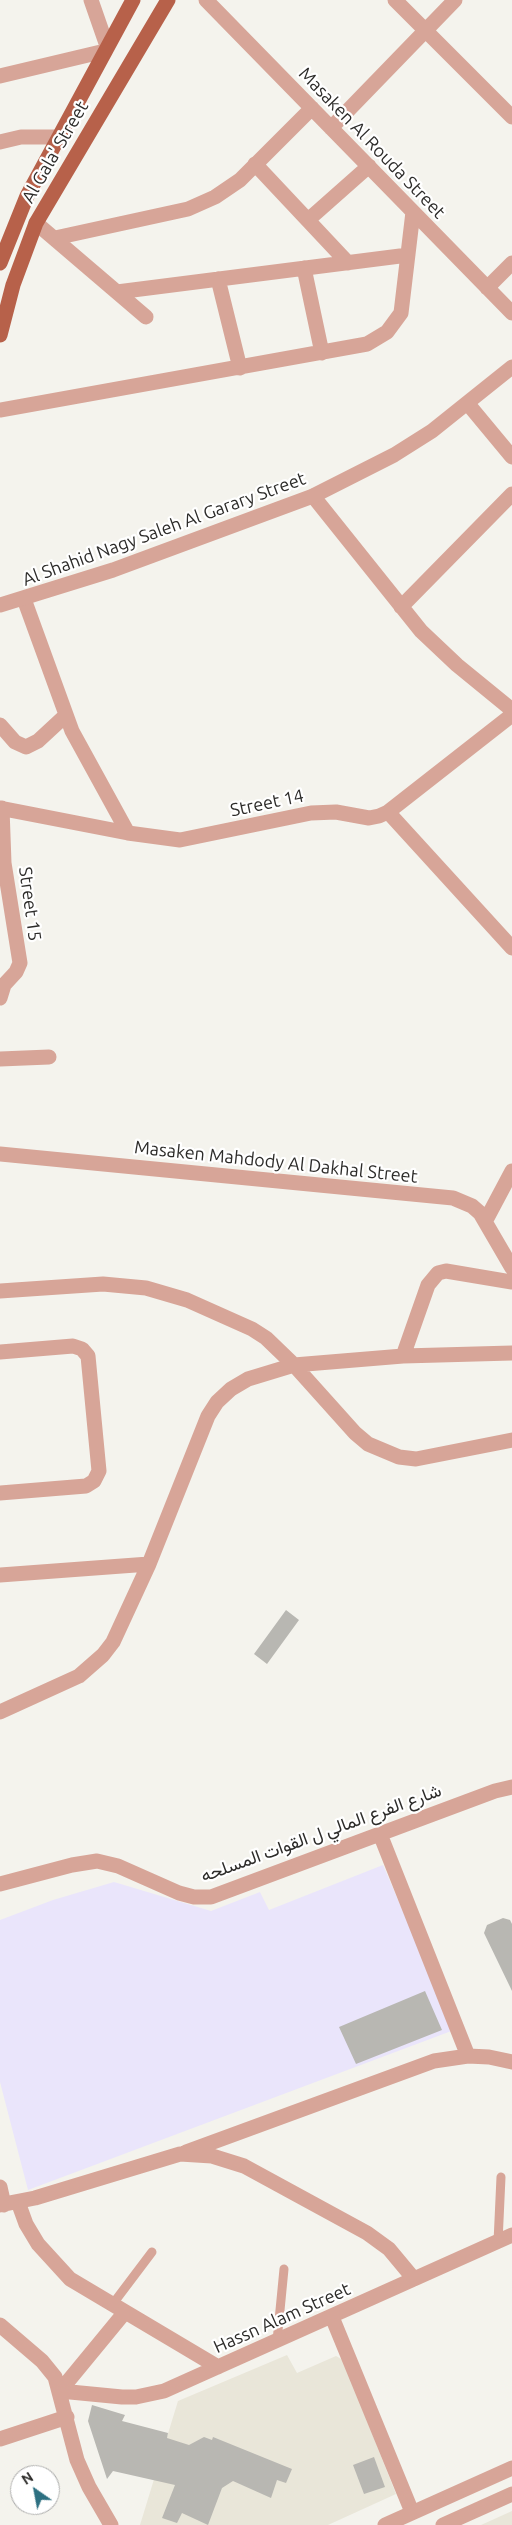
<!DOCTYPE html>
<meta charset="utf-8">
<style>
body{margin:0}
#map{position:relative;width:512px;height:2525px;overflow:hidden;background:#f4f3ed;font-family:Ubuntu,sans-serif}
canvas{display:block}
.north{position:absolute;left:10px;top:2465px;width:50px;height:50px;box-sizing:border-box;background:#fff;border:1px solid #ababaa;border-radius:50%;rotate:327deg;font-size:14px;font-weight:700;line-height:20px;text-align:center;color:#2d2c2a}
.north::after{content:'';display:block;margin:auto;width:18px;height:22px;background:#2d7081;clip-path:polygon(50% 0,100% 100%,50% 72%,0 100%)}
</style>
<div id="map">
<canvas width="512" height="2525"></canvas>
<div class="north">N</div>
</div>
<script>
const context = document.querySelector('canvas').getContext('2d');
context.lineJoin = 'round';
function paint(path, color) {
  context.fillStyle = color;
  context.fill(path, 'evenodd');
}
function shape(rows) {
  const path = new Path2D();
  for (const r of rows) {
    path.moveTo(r[0], r[1]);
    for (let i = 2; i < r.length; i += 2) path.lineTo(r[i], r[i + 1]);
  }
  return path;
}
function strokePath(path, color, width, dash) {
  context.strokeStyle = color;
  context.lineWidth = width;
  context.lineCap = dash ? 'butt' : 'round';
  context.setLineDash(dash || []);
  context.stroke(path);
}
function drawText(font, color, halo, rows, align = 'center') {
  context.font = font + ' Ubuntu,Vazirmatn,sans-serif';
  context.lineWidth = 4.5;
  context.setLineDash([]);
  context.textBaseline = 'middle';
  context.strokeStyle = halo;
  context.fillStyle = color;
  for (const [text, x, y, turn = 0] of rows) {
    context.save();
    context.translate(x, y);
    context.rotate((+turn || 0) * Math.PI / 180);
    context.textAlign = isNaN(turn) ? turn : align;
    if (halo) context.strokeText(text, 0, 0);
    context.fillText(text, 0, 0);
    context.restore();
  }
}
paint(shape([
 [287,2355,297,2373,336,2356,343,2360,396,2494,328,2525,140,2525,178,2401],
 [512,2511,512,2525,481,2525]
]), '#e9e6d9');
paint(shape([
 [383,1865,454,2030,28,2190,0,2082,0,1920,53,1900,114,1882,211,1911,260,1892,269,1910]
]), '#eae5fb');
paint(shape([
 [286,1610,299,1620,267,1664,254,1654],
 [503,1918,510,1920,512,1924,512,1991,484,1933,487,1925],
 [425,1991,442,2030,356,2064,339,2027],
 [92,2405,125,2415,122,2421,168,2433,167,2438,189,2445,204,2437,212,2440,213,2437,292,2469,286,2483,277,2480,271,2498,233,2481,222,2488,208,2525,182,2513,177,2523,162,2518,175,2485,113,2471,107,2479,88,2421],
 [374,2457,385,2487,364,2494,353,2465]
]), '#b8b7b2');
strokePath(shape([
 [498,2242,501,2177],
 [112,2305,152,2252],
 [277,2341,284,2269]
]), '#d7a598', 9);
strokePath(shape([
 [91,0,107,46],
 [206,0,512,313],
 [395,0,512,117],
 [0,76,105,51],
 [331,128,455,0],
 [0,142,21,137,58,137],
 [255,164,348,263],
 [308,220,369,166],
 [36,223,146,317],
 [55,238,188,209,215,197,240,180,312,108],
 [304,268,322,353],
 [218,279,240,368],
 [487,288,512,263],
 [117,292,408,255],
 [468,404,512,457],
 [0,410,367,344,387,332,401,313,413,212],
 [313,496,421,631,457,665,512,710],
 [24,599,72,731,128,833],
 [401,607,512,494],
 [0,725,15,742,26,747,38,741,65,716],
 [0,808,128,833,180,840,311,813,336,812,369,818,379,816,388,812,512,715],
 [388,812,512,948],
 [0,998,4,985,16,972,20,963,4,863,2,808],
 [0,1059,49,1057],
 [0,1154,453,1198,472,1206,480,1213,512,1268],
 [486,1220,512,1171],
 [0,1291,103,1284,146,1288,187,1300,252,1329,266,1338,294,1365,355,1433,368,1444,399,1457,416,1459,512,1440],
 [0,1352,73,1346,82,1349,88,1356,99,1471,94,1481,86,1486,0,1493],
 [403,1356,428,1285,438,1273,446,1271,512,1282],
 [0,1575,149,1564],
 [0,1712,79,1676,103,1655,113,1642,149,1564,208,1416,217,1402,231,1389,248,1379,294,1365,403,1356,512,1353],
 [380,1834,468,2056],
 [0,1884,72,1865,97,1861,118,1866,179,1893,194,1897,211,1897,495,1791,512,1787],
 [186,2152,434,2061,468,2056,489,2057,512,2062],
 [0,2187,4,2205],
 [18,2202,26,2224,38,2244,70,2279,218,2367],
 [0,2205,35,2198,180,2154,212,2156,244,2166,367,2233,389,2249,414,2279],
 [332,2317,412,2512],
 [0,2325,42,2361,55,2377,77,2460,89,2487,111,2525],
 [60,2391,122,2397,136,2397,164,2391,512,2235],
 [60,2391,125,2312],
 [0,2439,67,2417]
]), '#d7a598', 15);
strokePath(shape([
 [0,605,113,570,313,496,394,455,432,431,512,367],
 [385,2525,512,2468],
 [443,2525,512,2494]
]), '#d7a598', 15);
strokePath(shape([
 [0,263,27,196,133,0],
 [0,335,13,285,36,223,168,0]
]), '#b7614a', 15);
drawText('18px', '#2d2c2a', '#fff', [
 ["Masaken Al Rouda Street",372,143,46],
 ["Al Gala' Street",55,152,-60],
 ["Al Shahid Nagy Saleh Al Garary Street",164,529,-20],
 ["Street 14",267,803,-12],
 ["Street 15",30,904,82],
 ["Masaken Mahdody Al Dakhal Street",276,1162,6],
 ["شارع الفرع المالي ل القوات المسلحه",321,1833,-20],
 ["Hassn Alam Street",282,2318,-24]
]);
</script>
